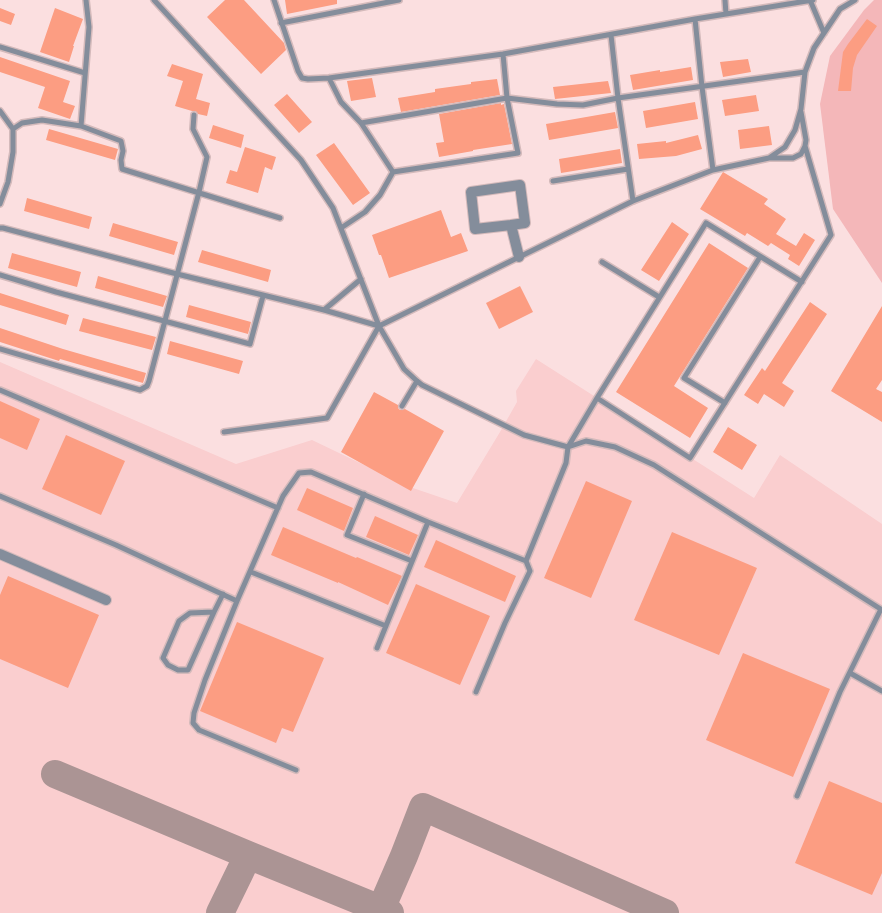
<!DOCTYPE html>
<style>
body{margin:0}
canvas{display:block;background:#fbdfe0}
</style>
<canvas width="882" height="913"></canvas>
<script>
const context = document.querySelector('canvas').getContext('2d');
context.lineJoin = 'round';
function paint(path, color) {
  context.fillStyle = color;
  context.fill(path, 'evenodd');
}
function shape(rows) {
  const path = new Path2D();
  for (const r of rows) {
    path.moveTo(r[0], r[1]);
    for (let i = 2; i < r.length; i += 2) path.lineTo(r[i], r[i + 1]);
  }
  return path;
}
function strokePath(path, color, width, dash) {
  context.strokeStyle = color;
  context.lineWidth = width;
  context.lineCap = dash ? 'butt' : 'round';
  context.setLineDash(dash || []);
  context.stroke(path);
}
paint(shape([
 [536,359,754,498,780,455,882,524,882,913,0,913,0,362,236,464,312,440,410,487,457,503,500,432,517,402,516,391]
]), '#facecf');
paint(shape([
 [874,0,882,0,882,283,833,209,820,104,830,56,864,10]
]), '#f4b7b9');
strokePath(shape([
 [55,774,248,855,390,913],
 [381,909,404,856,423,807,665,913],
 [220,913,239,874,248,855]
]), '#ab9494', 28);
paint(shape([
 [225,0,244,0,284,43,286,50,261,74,207,17],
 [285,0,337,0,337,4,287,14],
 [0,8,15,14,11,25,0,21],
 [55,8,83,19,73,46,74,46,69,62,40,52],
 [867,19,877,26,857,55,853,68,851,91,838,91,843,52,848,44],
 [0,57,70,81,63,102,75,106,70,119,38,108,45,87,0,72],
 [748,59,751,72,723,77,720,62],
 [172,64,203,74,196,99,210,103,207,116,198,114,195,111,192,111,175,106,183,81,167,76],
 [691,67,693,80,633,90,630,75,660,70,660,72],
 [372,78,376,97,351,101,347,81],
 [497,79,500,95,401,112,398,98,435,92,435,89,471,84,471,82],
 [608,81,611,93,555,99,553,87],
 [287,94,312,122,299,133,274,105],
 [756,95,759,111,725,116,722,100],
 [695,102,698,119,646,128,643,111],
 [501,103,501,105,504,104,512,144,473,150,473,151,439,157,436,143,444,142,439,114],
 [615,112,618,128,549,140,546,124],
 [213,125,244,135,241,148,209,138],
 [769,126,772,145,740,149,738,130],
 [49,129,118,149,115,160,46,140],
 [698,135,702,149,676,156,639,159,637,144,666,141,666,143],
 [334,143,370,193,353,205,316,155],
 [245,147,276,157,272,170,265,167,258,193,226,183,230,170,237,172],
 [620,149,622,163,561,173,559,159],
 [723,172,768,199,764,204,786,219,776,234,796,246,804,233,815,240,799,266,788,259,790,255,771,243,768,246,747,233,745,236,700,209],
 [27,198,92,217,89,229,24,211],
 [441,210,451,237,461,233,468,251,389,278,381,255,379,255,372,235],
 [672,222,689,234,659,281,641,270],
 [113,223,178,242,174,255,109,236],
 [709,243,748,268,674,386,708,408,690,438,616,392],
 [202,250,271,270,268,282,198,262],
 [12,253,81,272,77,287,8,268],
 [98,276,167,296,163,307,95,288],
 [520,286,533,312,499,329,486,303],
 [0,293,69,315,66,325,0,305],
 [810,302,827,314,782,383,794,391,784,407,764,394,758,404,744,395,762,368,765,371],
 [189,305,251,322,248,334,186,317],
 [882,306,882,380,876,389,882,392,882,422,831,391],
 [83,318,156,337,152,350,79,331],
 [0,328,63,349,146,373,143,383,60,359,59,361,0,342],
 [170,341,243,361,239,374,167,354],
 [374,392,398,405,398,408,400,410,405,409,444,431,411,491,341,452],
 [0,401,40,419,27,450,0,438],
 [728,427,757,445,742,470,713,452],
 [66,435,125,461,101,515,42,489],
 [586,481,632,501,591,598,544,578],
 [307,488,353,508,344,531,297,510],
 [375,516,418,535,409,555,366,537],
 [283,527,356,558,357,557,402,576,388,605,338,582,338,583,271,555],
 [672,532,757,568,719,655,634,620],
 [436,540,516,576,505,602,424,567],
 [8,576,99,615,68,688,0,659,0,595],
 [416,584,490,616,460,685,386,653],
 [237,622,324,658,293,732,282,728,276,743,200,711],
 [743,653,830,689,793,777,706,740],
 [829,781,882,803,882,873,872,895,795,863]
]), '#fc9d82');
const lane = shape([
 [154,0,301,160,333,208,379,326,404,369,417,381,422,385,524,435,568,447,586,441,615,447,654,465,882,610],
 [274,0,298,71,302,78,308,79,329,78,503,54,695,19,813,0],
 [725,0,726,14],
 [810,0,824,33],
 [695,19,702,87,713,170],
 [281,23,399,0],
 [611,35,618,98,633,201],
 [0,47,85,73],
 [329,78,341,102,361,123,393,172,380,195,365,212,341,228],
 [0,111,13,129,13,152,8,182,0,204],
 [361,123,507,98,557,104,583,105,618,98,805,72],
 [81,126,89,27,86,0],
 [13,129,22,123,42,120,81,126,121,141,123,151,121,160,122,169,280,218],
 [770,158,793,158,801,154,805,146,806,140,801,112],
 [393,172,518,153,507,98,503,54],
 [553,181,628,169],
 [0,228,3,228,177,274,324,310,379,326,633,201,713,170,769,158,785,147,795,130,801,109,805,72,814,48,840,9,855,0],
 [602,262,659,297],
 [0,275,56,292,250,344,263,296],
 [324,310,361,279],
 [0,349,140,390,147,386,149,381,199,192,207,157,193,129,194,115],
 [0,390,278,508],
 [597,398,690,458,831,235,805,146],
 [725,403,684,378,760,257],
 [402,406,417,381],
 [224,432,327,418,379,326],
 [364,494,347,535,412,561],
 [0,496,116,545,237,601,283,496,299,473,311,472,428,522,526,561,566,463,568,447,597,398,706,223,802,282],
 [251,572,386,626],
 [237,601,205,680,194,713,193,723,199,730,296,770],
 [214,612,188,670,178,670,168,665,163,658,179,621,190,613,214,612,223,594],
 [377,648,428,522],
 [850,673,882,691],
 [476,692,505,623,530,571,526,561],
 [797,796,840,692,881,609]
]);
const street = shape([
 [511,225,525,223,520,185,471,192,475,229,511,225,519,257],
 [0,554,106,600]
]);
strokePath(lane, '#d4babb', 8);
strokePath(street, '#d4babb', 12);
strokePath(lane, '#848d9b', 5);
strokePath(street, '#848d9b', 10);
</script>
